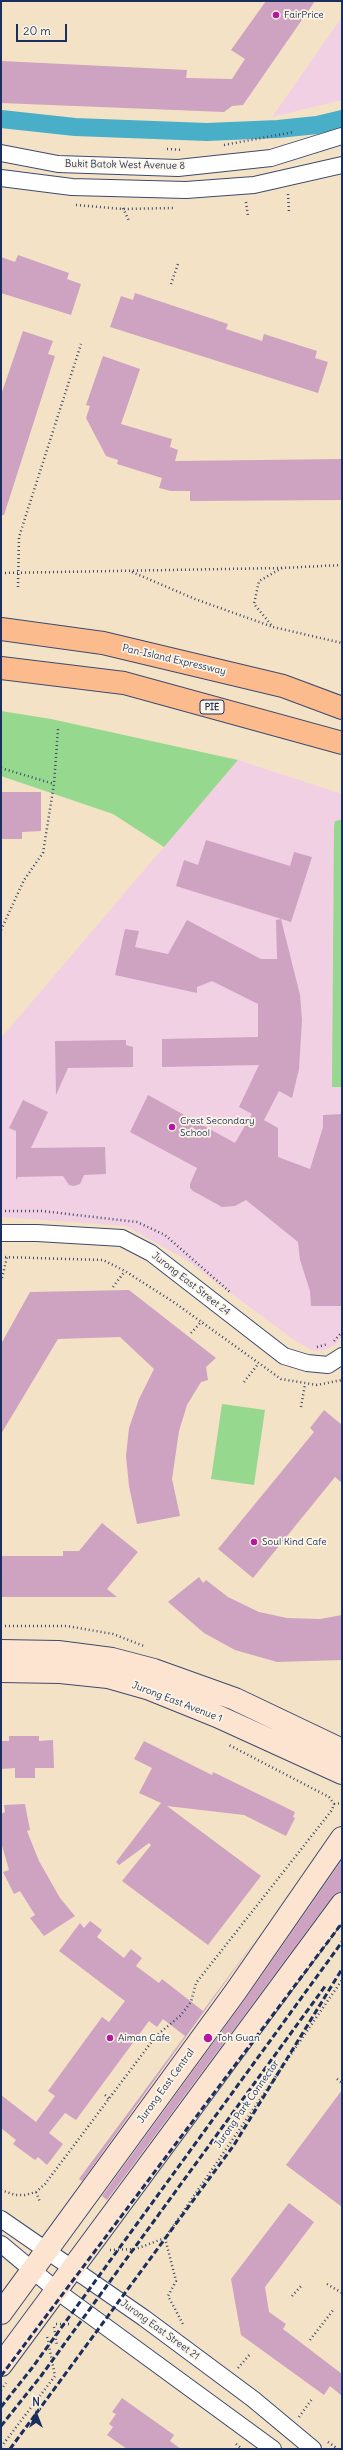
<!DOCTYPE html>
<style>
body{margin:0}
#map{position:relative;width:343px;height:2450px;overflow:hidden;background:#f4e2c6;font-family:Delius,sans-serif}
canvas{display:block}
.frame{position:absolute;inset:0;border:2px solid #1b2f5e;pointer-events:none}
.north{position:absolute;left:16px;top:2394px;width:40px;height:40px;-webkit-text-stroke:3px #fcf5e5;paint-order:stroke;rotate:0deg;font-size:11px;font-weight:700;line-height:16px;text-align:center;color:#1b2f5e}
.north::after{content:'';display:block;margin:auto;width:14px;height:18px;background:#1b2f5e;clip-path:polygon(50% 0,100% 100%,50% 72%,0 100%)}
.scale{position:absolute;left:16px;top:24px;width:51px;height:18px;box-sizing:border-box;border:2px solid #1b2f5e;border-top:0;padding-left:5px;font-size:12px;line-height:14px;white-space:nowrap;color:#1b2f5e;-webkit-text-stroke:3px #fcf5e5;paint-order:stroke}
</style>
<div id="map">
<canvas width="343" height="2450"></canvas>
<div class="frame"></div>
<div class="north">N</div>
<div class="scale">20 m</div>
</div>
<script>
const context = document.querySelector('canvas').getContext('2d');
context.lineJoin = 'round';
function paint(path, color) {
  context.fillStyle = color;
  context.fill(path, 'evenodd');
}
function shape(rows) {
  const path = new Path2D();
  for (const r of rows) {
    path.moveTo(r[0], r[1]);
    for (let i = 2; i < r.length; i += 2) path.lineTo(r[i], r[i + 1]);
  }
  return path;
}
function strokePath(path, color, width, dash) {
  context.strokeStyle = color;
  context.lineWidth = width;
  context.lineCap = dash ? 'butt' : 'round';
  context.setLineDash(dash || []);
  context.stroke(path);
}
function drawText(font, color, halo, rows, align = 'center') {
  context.font = font + ' Delius,sans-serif';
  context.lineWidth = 3.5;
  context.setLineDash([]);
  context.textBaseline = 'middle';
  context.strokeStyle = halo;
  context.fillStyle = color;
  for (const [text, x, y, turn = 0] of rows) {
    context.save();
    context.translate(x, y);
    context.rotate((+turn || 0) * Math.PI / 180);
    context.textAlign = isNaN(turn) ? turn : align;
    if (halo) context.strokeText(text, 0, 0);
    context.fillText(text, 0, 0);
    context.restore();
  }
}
paint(shape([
 [342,17,342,100,272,117],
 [238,760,342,794,342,1337,334,1346,324,1350,314,1351,294,1340,185,1259,126,1226,1,1217,1,1038]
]), '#f1d0e3');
paint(shape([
 [1,711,51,719,238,760,164,847,113,814,1,776],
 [340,820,342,820,342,1087,332,1087,334,826,335,821],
 [222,1404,265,1410,254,1485,211,1479]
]), '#97d88f');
strokePath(shape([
 [1,119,75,127,207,132,278,129,317,125,342,119]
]), '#49afc8', 18);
paint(shape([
 [266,1,315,1,243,105,232,106,224,112,1,103,1,61,187,70,186,78,232,79,245,59,231,50],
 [18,255,69,273,67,279,81,284,71,315,1,293,1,257,15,262],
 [135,293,228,324,226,329,262,341,264,334,317,351,315,358,328,362,318,393,110,327,121,296,133,300],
 [23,331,53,341,48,354,55,356,4,515,1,515,1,395],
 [103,356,140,369,121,424,172,439,170,447,178,450,175,461,342,459,342,500,190,501,190,491,171,491,159,488,162,478,117,464,118,460,106,456,86,418,90,406,86,405],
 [1,792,41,792,41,831,22,832,22,839,1,839],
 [206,840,290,866,294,852,312,857,291,922,176,886,184,860,198,865],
 [281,919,300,995,302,1020,299,1069,292,1098,279,1091,264,1120,278,1128,278,1157,310,1169,323,1127,323,1115,342,1114,342,1306,311,1306,310,1291,300,1260,298,1242,246,1200,235,1206,222,1207,193,1191,190,1188,190,1184,197,1168,130,1132,148,1095,235,1143,252,1114,239,1107,259,1065,162,1067,162,1039,258,1037,258,1004,212,981,197,987,197,993,115,975,125,929,139,931,135,947,168,954,187,920,261,959,277,959,276,920],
 [126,1040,126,1045,133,1047,133,1067,68,1068,56,1095,55,1041],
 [23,1100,48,1112,31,1148,105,1147,106,1174,84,1175,80,1184,74,1186,69,1185,63,1176,18,1177,16,1180,16,1131,9,1128],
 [129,1290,216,1358,206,1367,208,1380,201,1382,187,1405,179,1431,172,1479,180,1516,137,1524,129,1486,126,1456,129,1428,139,1399,154,1369,120,1337,58,1339,1,1434,1,1344,30,1292],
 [324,1410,342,1425,342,1483,335,1477,253,1578,218,1549,314,1432,310,1428],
 [102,1523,138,1552,107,1589,117,1597,1,1597,1,1556,63,1556,63,1551,79,1551],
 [199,1577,203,1583,206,1580,228,1597,259,1612,287,1618,320,1619,342,1615,342,1660,277,1662,235,1650,204,1633,168,1602],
 [9,1736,39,1736,39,1741,53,1740,54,1768,35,1768,35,1778,15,1778,15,1768,1,1769,1,1741,9,1741],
 [144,1741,212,1775,213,1772,295,1812,293,1817,295,1818,286,1836,244,1815,167,1806,261,1876,208,1945,122,1881,151,1845,149,1843,119,1865,116,1862,161,1803,139,1793,152,1768,134,1759],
 [25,1804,30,1830,27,1831,39,1861,60,1898,75,1916,44,1936,30,1918,35,1915,20,1891,14,1894,3,1872,9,1870,1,1842,1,1814,5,1812,4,1805],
 [342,1860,342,1892,332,1897,107,2200,102,2196,246,1998],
 [90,1921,102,1930,97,1937,124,1958,131,1949,142,1958,136,1966,159,1983,162,1979,203,2011,262,1931,82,2181,79,2179,185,2036,163,2019,157,2027,149,2021,76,2120,65,2113,49,2133,63,2144,47,2165,38,2157,35,2160,13,2144,16,2140,1,2128,1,2095,36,2122,55,2096,48,2091,102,2017,109,2022,125,2001,59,1951,80,1923,84,1928],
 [342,2090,342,2207,286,2165],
 [289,2203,314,2222,265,2287,269,2312,286,2324,283,2329,342,2374,342,2396,330,2386,324,2395,241,2335,231,2279],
 [122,2398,174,2435,170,2441,181,2449,127,2449,107,2435,113,2427,109,2424,116,2414,112,2412]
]), '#cda3c1');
const street = shape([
 [1,153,58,164,178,168,271,158,342,136],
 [1,178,72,187,186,190,254,185,342,165],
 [1,1233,37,1233,122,1238,151,1253,284,1356,307,1363,328,1365,342,1356],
 [1,2219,144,2318,253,2399,313,2449],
 [1,2244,61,2294,273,2449]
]);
const secondary = shape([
 [1,1651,58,1652,112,1659,154,1670,235,1699,342,1750],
 [1,1671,60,1672,108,1677,150,1689,217,1716,342,1773],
 [1,2313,236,1991,342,1838],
 [1,2365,342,1904]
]);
const highway = shape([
 [1,629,103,643,283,686,342,708],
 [1,668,124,683,342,743]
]);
strokePath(street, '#3c4a6e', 18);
strokePath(secondary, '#3c4a6e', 24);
strokePath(highway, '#3c4a6e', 24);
strokePath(shape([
 [224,145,294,132],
 [167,149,182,150],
 [288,194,289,213],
 [246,202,248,216],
 [76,205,123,209,175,208],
 [123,208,129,221],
 [171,284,178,264],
 [342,565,282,568,259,581,254,604,273,627,342,643],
 [132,572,195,599,273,627],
 [1,573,282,568],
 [18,587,19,537,81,344],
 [1,768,54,784],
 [1,930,24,880,43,853,54,784,58,729],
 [1,1211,42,1211,137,1222,165,1235,231,1293],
 [1,1257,103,1260,125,1271,175,1303,281,1379,317,1385,342,1380],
 [2,1278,7,1257],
 [113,1287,125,1271],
 [191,1333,202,1321],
 [334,1341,342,1332],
 [317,1347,328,1344],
 [244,1382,258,1364],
 [301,1407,305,1384],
 [1,1626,67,1626,113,1634,144,1646],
 [334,1804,342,1803],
 [337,2079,342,2083],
 [105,2095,109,2099],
 [1,2190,15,2195,25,2195,36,2192,45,2184,156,2036,180,2016,191,2002,196,1983,332,1810,334,1804,329,1797,229,1745],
 [36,2192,40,2202],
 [165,2238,176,2281,168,2296,184,2326],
 [110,2250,136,2249,165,2238,342,1980],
 [327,2284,342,2293],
 [292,2296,302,2285],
 [56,2324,72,2324],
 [54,2327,57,2346],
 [310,2340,334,2309],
 [238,2368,251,2353],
 [1,2390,6,2383],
 [299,2417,312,2399],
 [328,2442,338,2449],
 [236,2444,242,2449],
 [1,2447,55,2376,47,2336]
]), '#3c4a6e', 2.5, [1, 3]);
strokePath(street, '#fff', 16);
strokePath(secondary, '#fde4d1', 22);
strokePath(highway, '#fbbb8d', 22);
strokePath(shape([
 [1,2376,342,1923],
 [1,2407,32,2368,342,1942],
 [1,2426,41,2376,326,1985],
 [10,2449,234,2145,342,1969]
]), '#1b2f5e', 3, [6, 3]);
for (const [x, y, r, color] of [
 [276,15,4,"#b5179e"],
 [172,1127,4,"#b5179e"],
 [254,1542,4,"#b5179e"],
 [110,2038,4,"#b5179e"],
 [208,2038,5,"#b5179e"]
]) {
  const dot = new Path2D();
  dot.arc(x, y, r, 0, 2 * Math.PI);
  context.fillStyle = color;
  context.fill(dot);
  strokePath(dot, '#fcf5e5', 1.5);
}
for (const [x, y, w] of [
 [212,707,24]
]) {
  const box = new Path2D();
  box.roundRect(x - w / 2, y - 7, w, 14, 3);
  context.fillStyle = '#fcf5e5';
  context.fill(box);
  strokePath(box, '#1b2f5e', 1);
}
drawText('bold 9px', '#1b2f5e', null, [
 ["PIE",212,707]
]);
drawText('10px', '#1b2f5e', '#fcf5e5', [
 ["FairPrice",284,15],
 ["Crest Secondary",180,1121],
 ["School",180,1133],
 ["Soul Kind Cafe",262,1542],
 ["Aiman Cafe",118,2038],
 ["Toh Guan",217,2038]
], 'left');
drawText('10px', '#1b2f5e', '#fcf5e5', [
 ["Bukit Batok West Avenue 8",125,165,1],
 ["Pan-Island Expressway",174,660,13],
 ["Jurong East Street 24",191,1284,38],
 ["Jurong East Avenue 1",177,1702,21],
 ["Jurong East Central",166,2086,-54],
 ["Jurong Park Connector",247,2104,-55],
 ["Jurong East Street 21",160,2330,36]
]);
</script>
